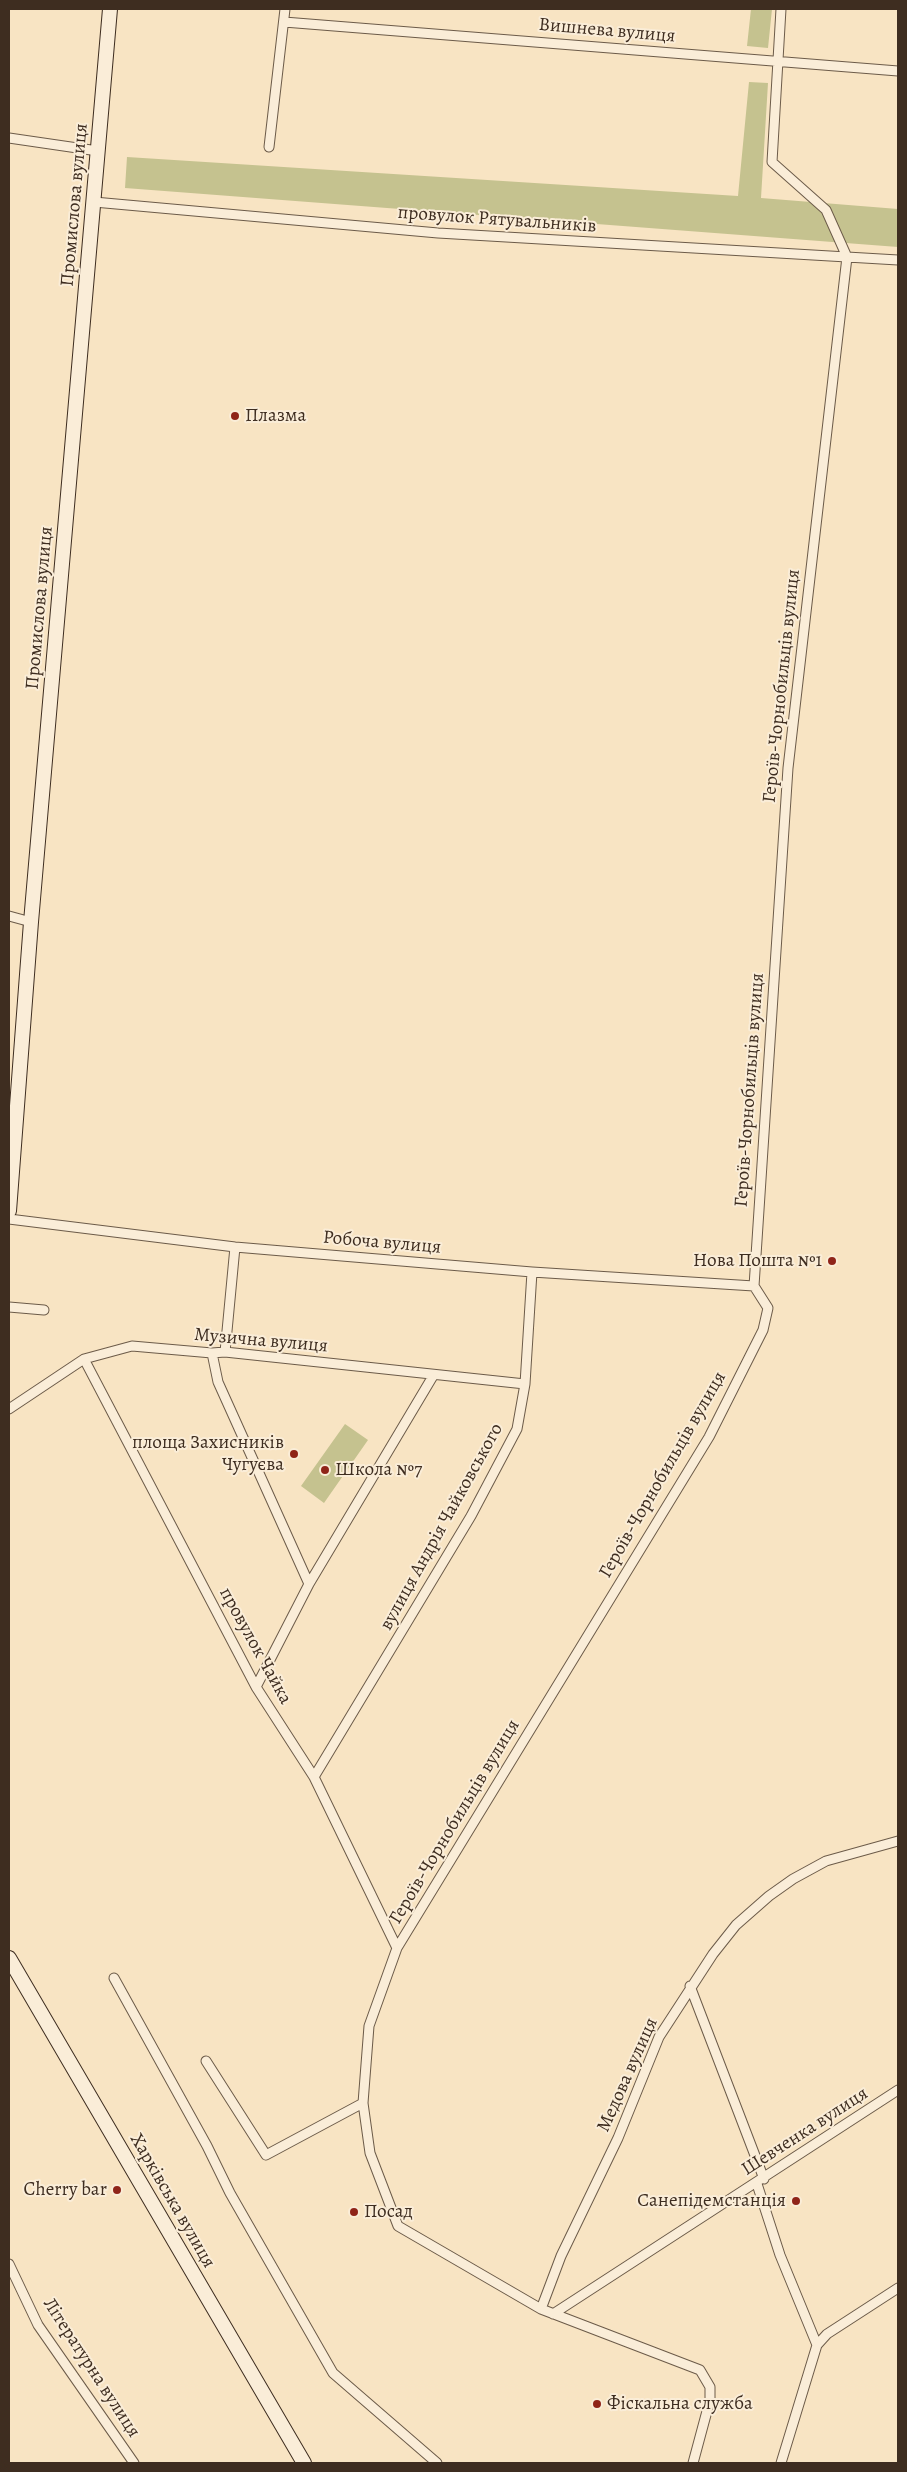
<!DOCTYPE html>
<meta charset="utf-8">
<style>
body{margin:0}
#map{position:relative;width:907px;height:2472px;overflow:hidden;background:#f8e4c3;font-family:Alegreya,serif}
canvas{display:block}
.frame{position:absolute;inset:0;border:10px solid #3e2d20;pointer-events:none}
</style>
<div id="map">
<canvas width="907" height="2472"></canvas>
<div class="frame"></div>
</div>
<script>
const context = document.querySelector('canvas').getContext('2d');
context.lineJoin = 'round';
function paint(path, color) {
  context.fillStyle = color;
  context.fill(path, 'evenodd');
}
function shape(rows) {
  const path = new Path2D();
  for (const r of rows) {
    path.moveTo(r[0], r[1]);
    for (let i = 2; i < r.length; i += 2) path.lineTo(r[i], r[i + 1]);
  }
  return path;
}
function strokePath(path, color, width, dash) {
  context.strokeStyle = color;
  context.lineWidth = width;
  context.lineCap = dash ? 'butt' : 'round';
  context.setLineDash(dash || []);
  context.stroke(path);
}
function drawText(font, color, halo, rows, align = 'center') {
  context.font = font + ' Alegreya,serif';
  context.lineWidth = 4;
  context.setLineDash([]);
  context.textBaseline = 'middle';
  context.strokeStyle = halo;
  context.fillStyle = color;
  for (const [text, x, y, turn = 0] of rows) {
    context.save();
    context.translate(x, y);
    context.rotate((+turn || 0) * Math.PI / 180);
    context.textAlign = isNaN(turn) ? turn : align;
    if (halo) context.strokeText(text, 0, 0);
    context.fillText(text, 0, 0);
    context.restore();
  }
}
paint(shape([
 [751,9,772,9,768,48,747,46],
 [749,82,768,83,761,198,898,209,898,247,125,188,127,157,738,196],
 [345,1424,368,1440,324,1503,301,1486]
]), '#c5c28f');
const street = shape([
 [284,22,898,71],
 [9,138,98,151],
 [269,147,285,9],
 [94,202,438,233,898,260],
 [9,916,31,922],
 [9,1219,235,1247,532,1272,754,1286],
 [9,1307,44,1310],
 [225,1352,235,1247],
 [212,1353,218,1382,309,1584],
 [84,1359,256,1687,314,1777,397,1948],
 [9,1409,84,1359,132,1346,212,1353,225,1352,525,1384],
 [256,1687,309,1584,433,1376],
 [314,1777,471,1516,517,1429,525,1384,532,1272],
 [114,1978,207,2146,230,2193,333,2373,437,2463],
 [690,1986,764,2179],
 [206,2061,266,2155,363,2103],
 [757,2184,780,2255,817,2345],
 [9,2264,38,2325,134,2463],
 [541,2309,561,2256,618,2138,659,2037,713,1954,736,1925,769,1896,793,1879,826,1861,898,1841],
 [553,2314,898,2090],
 [693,2463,710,2400,710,2387,700,2370,541,2309,398,2226,370,2153,363,2103,369,2026,397,1948,709,1437,763,1330,768,1308,754,1286,788,768,847,257,826,210,772,162,781,9],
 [781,2463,817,2345,827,2334,898,2288]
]);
const secondary = shape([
 [9,1211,31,922,110,9],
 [9,1958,304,2463]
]);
strokePath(street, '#6c5b49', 11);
strokePath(secondary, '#3e2d20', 16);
strokePath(street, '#faedd8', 9);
strokePath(secondary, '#faedd8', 14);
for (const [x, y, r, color] of [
 [235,416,5,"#8f2418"],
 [832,1261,5,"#8f2418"],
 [294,1454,5,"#8f2418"],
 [325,1470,5,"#8f2418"],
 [117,2190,5,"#8f2418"],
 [796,2201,5,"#8f2418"],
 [354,2212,5,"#8f2418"],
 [597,2404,5,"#8f2418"]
]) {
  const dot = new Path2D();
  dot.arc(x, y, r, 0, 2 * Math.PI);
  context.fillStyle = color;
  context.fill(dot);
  strokePath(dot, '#faedd8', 2);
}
drawText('19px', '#3e2d20', '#faedd8', [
 ["Вишнева вулиця",607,31,5],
 ["Промислова вулиця",75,205,-85],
 ["провулок Рятувальників",497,220,4],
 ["Промислова вулиця",40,608,-85],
 ["Героїв-Чорнобильців вулиця",782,686,-84],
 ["Героїв-Чорнобильців вулиця",750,1090,-86],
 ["Робоча вулиця",382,1243,5],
 ["Музична вулиця",261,1341,5],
 ["Героїв-Чорнобильців вулиця",663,1475,-60],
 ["вулиця Андрія Чайковського",442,1527,-61],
 ["провулок Чайка",255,1646,61],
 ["Героїв-Чорнобильців вулиця",455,1822,-59],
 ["Медова вулиця",628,2075,-66],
 ["Шевченка вулиця",805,2132,-33],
 ["Харківська вулиця",172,2201,60],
 ["Літературна вулиця",91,2368,57]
]);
drawText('19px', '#3e2d20', '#faedd8', [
 ["Плазма",245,416],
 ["Нова Пошта №1",822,1261,"right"],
 ["площа Захисників",284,1443,"right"],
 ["Чугуєва",284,1465,"right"],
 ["Школа №7",335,1470],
 ["Cherry bar",107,2190,"right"],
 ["Санепідемстанція",786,2201,"right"],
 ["Посад",364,2212],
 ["Фіскальна служба",607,2404]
], 'left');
</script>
